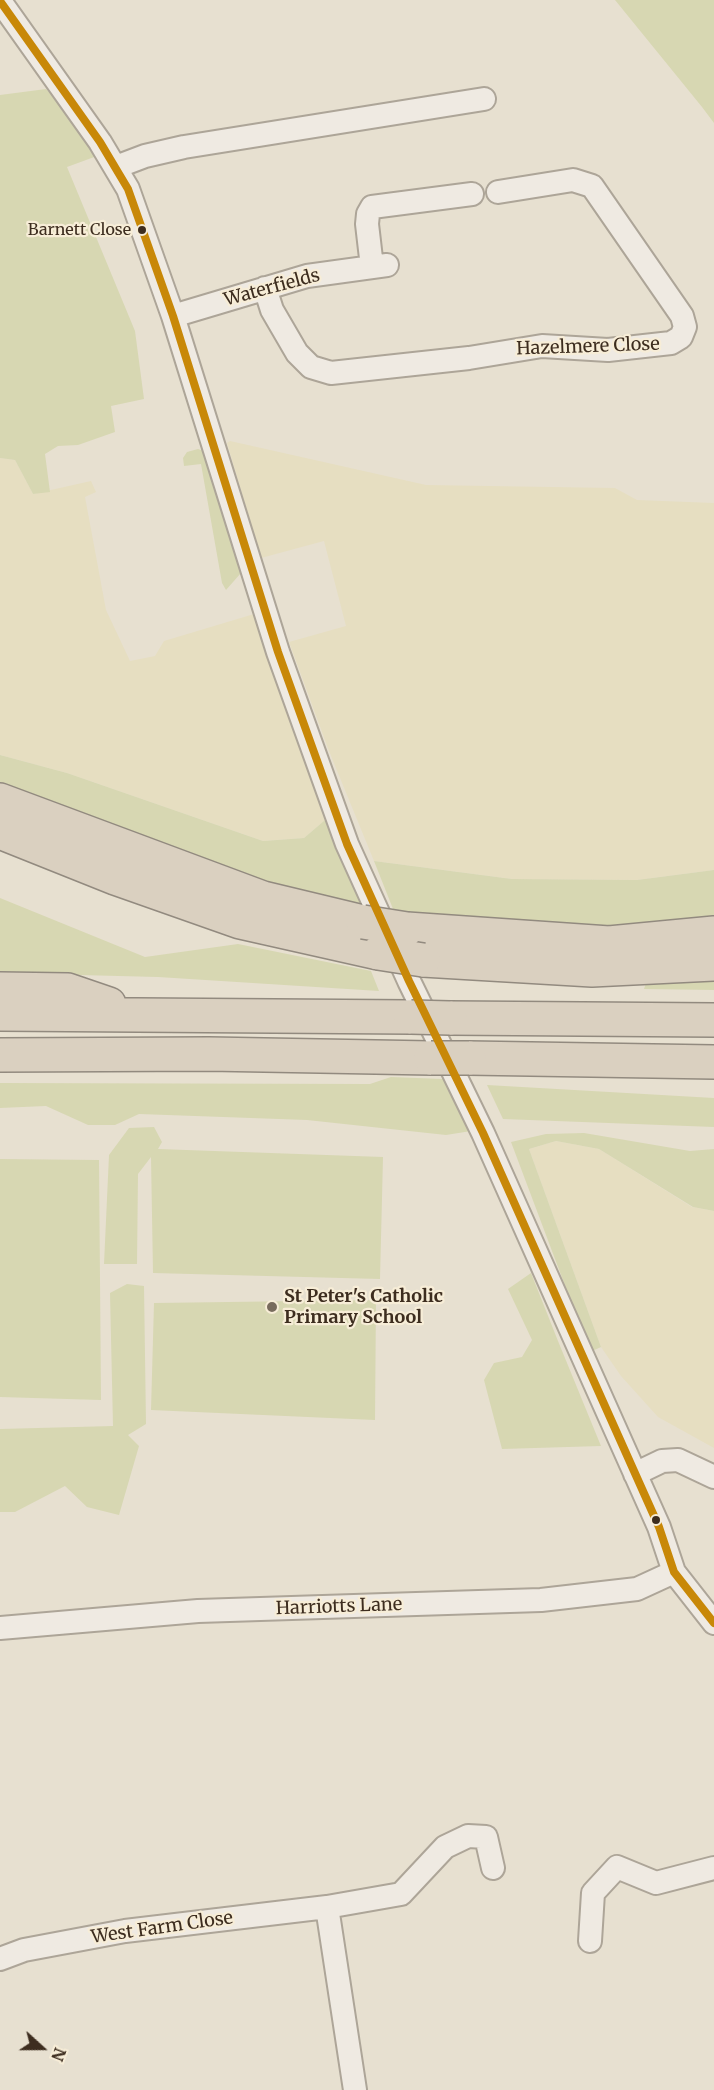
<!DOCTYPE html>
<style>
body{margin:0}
#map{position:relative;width:714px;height:2090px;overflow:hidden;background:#e7e0d0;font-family:Merriweather,serif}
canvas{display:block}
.north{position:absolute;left:12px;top:2018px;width:60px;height:60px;-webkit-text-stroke:4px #f7edd7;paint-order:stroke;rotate:111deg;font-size:16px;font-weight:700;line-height:24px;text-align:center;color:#3d2d1f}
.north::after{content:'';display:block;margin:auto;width:21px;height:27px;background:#3d2d1f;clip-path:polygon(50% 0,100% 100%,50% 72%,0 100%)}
</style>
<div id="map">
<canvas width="714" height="2090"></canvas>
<div class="north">N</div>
</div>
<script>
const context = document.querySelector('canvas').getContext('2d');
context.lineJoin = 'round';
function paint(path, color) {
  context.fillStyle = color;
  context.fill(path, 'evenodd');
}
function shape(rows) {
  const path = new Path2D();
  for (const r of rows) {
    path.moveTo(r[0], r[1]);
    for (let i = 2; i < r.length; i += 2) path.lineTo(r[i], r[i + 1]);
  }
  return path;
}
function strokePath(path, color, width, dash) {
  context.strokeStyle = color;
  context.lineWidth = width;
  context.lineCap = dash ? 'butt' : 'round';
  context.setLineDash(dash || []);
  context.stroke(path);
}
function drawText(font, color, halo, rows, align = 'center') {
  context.font = font + ' Merriweather,serif';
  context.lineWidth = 4.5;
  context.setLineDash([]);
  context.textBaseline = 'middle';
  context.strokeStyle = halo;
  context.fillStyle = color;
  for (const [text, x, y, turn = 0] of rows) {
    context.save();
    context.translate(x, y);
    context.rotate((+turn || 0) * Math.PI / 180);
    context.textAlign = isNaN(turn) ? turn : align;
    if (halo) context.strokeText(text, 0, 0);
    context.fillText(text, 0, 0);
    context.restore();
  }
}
paint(shape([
 [230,441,426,485,615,488,637,500,714,503,714,870,637,880,512,879,374,861,329,751,289,642,346,626,324,541,261,558,227,443],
 [0,458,15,460,33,494,91,481,96,492,85,497,106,610,130,661,155,656,164,641,254,614,325,820,304,838,263,841,67,773,0,755],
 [556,1141,599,1149,692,1207,714,1211,714,1448,658,1417,621,1376,601,1347,529,1149]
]), '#e6dec1');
paint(shape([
 [615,0,714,0,714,123,702,107],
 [46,89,66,109,97,156,67,167,135,331,144,399,111,406,115,432,78,445,58,446,45,454,50,492,33,494,15,460,0,458,0,95],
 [198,449,210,453,242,555,241,573,226,590,222,583,201,464,184,466,183,458,187,452],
 [0,755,67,773,263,841,304,838,325,820,337,836,364,908,252,880,0,784],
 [374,861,512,879,637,880,714,870,714,923,662,929,522,929,395,914],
 [0,898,145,957,238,944,371,971,379,991,158,977,0,973],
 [714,979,714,990,644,989,646,983],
 [391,1077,443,1079,454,1088,471,1131,446,1135,307,1120,139,1114,115,1125,88,1125,46,1106,0,1108,0,1083,370,1084],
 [487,1085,714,1098,714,1127,503,1119],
 [154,1127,162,1142,158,1149,383,1157,380,1279,153,1273,151,1157,138,1174,137,1264,104,1264,109,1155,129,1128],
 [584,1133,690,1151,714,1149,714,1211,693,1207,599,1149,556,1141,529,1149,601,1347,590,1352,511,1142,546,1134],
 [0,1159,99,1160,101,1400,0,1397],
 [531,1273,558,1341,601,1446,502,1449,484,1380,494,1363,522,1357,532,1340,508,1289],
 [127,1284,144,1286,146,1424,128,1435,139,1446,119,1515,87,1507,65,1486,15,1512,0,1512,0,1429,113,1426,110,1293],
 [376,1300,375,1420,151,1410,154,1303]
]), '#d7d7b2');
const minor = shape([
 [0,1,100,142,128,189,173,316,278,652,347,844,409,981,483,1133,659,1527,674,1572,714,1623],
 [116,167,145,156,184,147,484,99],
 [372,267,367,224,368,214,372,207,472,194],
 [265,288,272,310,297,353,311,367,331,373,469,358,542,346,608,350,671,343,681,337,685,327,682,316,592,186,573,180,498,192],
 [173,316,307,276,387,265],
 [635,1474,662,1461,678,1460,714,1477],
 [0,1628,198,1611,541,1600,637,1589,674,1572],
 [327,1907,355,2090],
 [590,1941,593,1893,617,1867,656,1883,714,1868],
 [0,1959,24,1950,125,1931,327,1907,401,1894,445,1847,468,1836,486,1837,493,1868]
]);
const highway = shape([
 [0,800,263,898,363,922],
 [0,832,115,878,240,922,378,953],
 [407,929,609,943,714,933],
 [423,960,592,970,714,964],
 [0,989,68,990,109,1004],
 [0,1014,411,1017],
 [450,1018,714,1020],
 [0,1055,209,1054,431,1058],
 [469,1058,714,1062]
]);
strokePath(minor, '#ada598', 26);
strokePath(highway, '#928a7f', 36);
strokePath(minor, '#efeae2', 22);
strokePath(highway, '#dad0c0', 33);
const highwayBridge = shape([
 [363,922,407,929],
 [378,953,423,960],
 [411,1017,450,1018],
 [431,1058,469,1058]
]);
strokePath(highwayBridge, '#928a7f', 36, []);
strokePath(highwayBridge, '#dad0c0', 33);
strokePath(shape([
 [0,1,100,142,128,189,173,316,278,652,347,844,409,981,483,1133,659,1527,674,1572,714,1623]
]), '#c88808', 8);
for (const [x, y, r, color] of [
 [142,230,5,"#3d2d1f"],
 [272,1307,6,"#786c5d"],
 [656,1520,5,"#3d2d1f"]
]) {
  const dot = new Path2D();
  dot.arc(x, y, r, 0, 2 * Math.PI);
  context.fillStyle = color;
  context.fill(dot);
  strokePath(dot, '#f7edd7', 2);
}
drawText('16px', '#3d2d1f', '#f7edd7', [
 ["Barnett Close",131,230]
], 'right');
drawText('18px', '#3d2d1f', '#f7edd7', [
 ["Waterfields",272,288,-15],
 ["Hazelmere Close",588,347,-2],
 ["Harriotts Lane",339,1607,-2],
 ["West Farm Close",162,1928,-8]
]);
drawText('bold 18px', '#3d2d1f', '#f7edd7', [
 ["St Peter's Catholic",284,1297],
 ["Primary School",284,1318]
], 'left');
</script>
